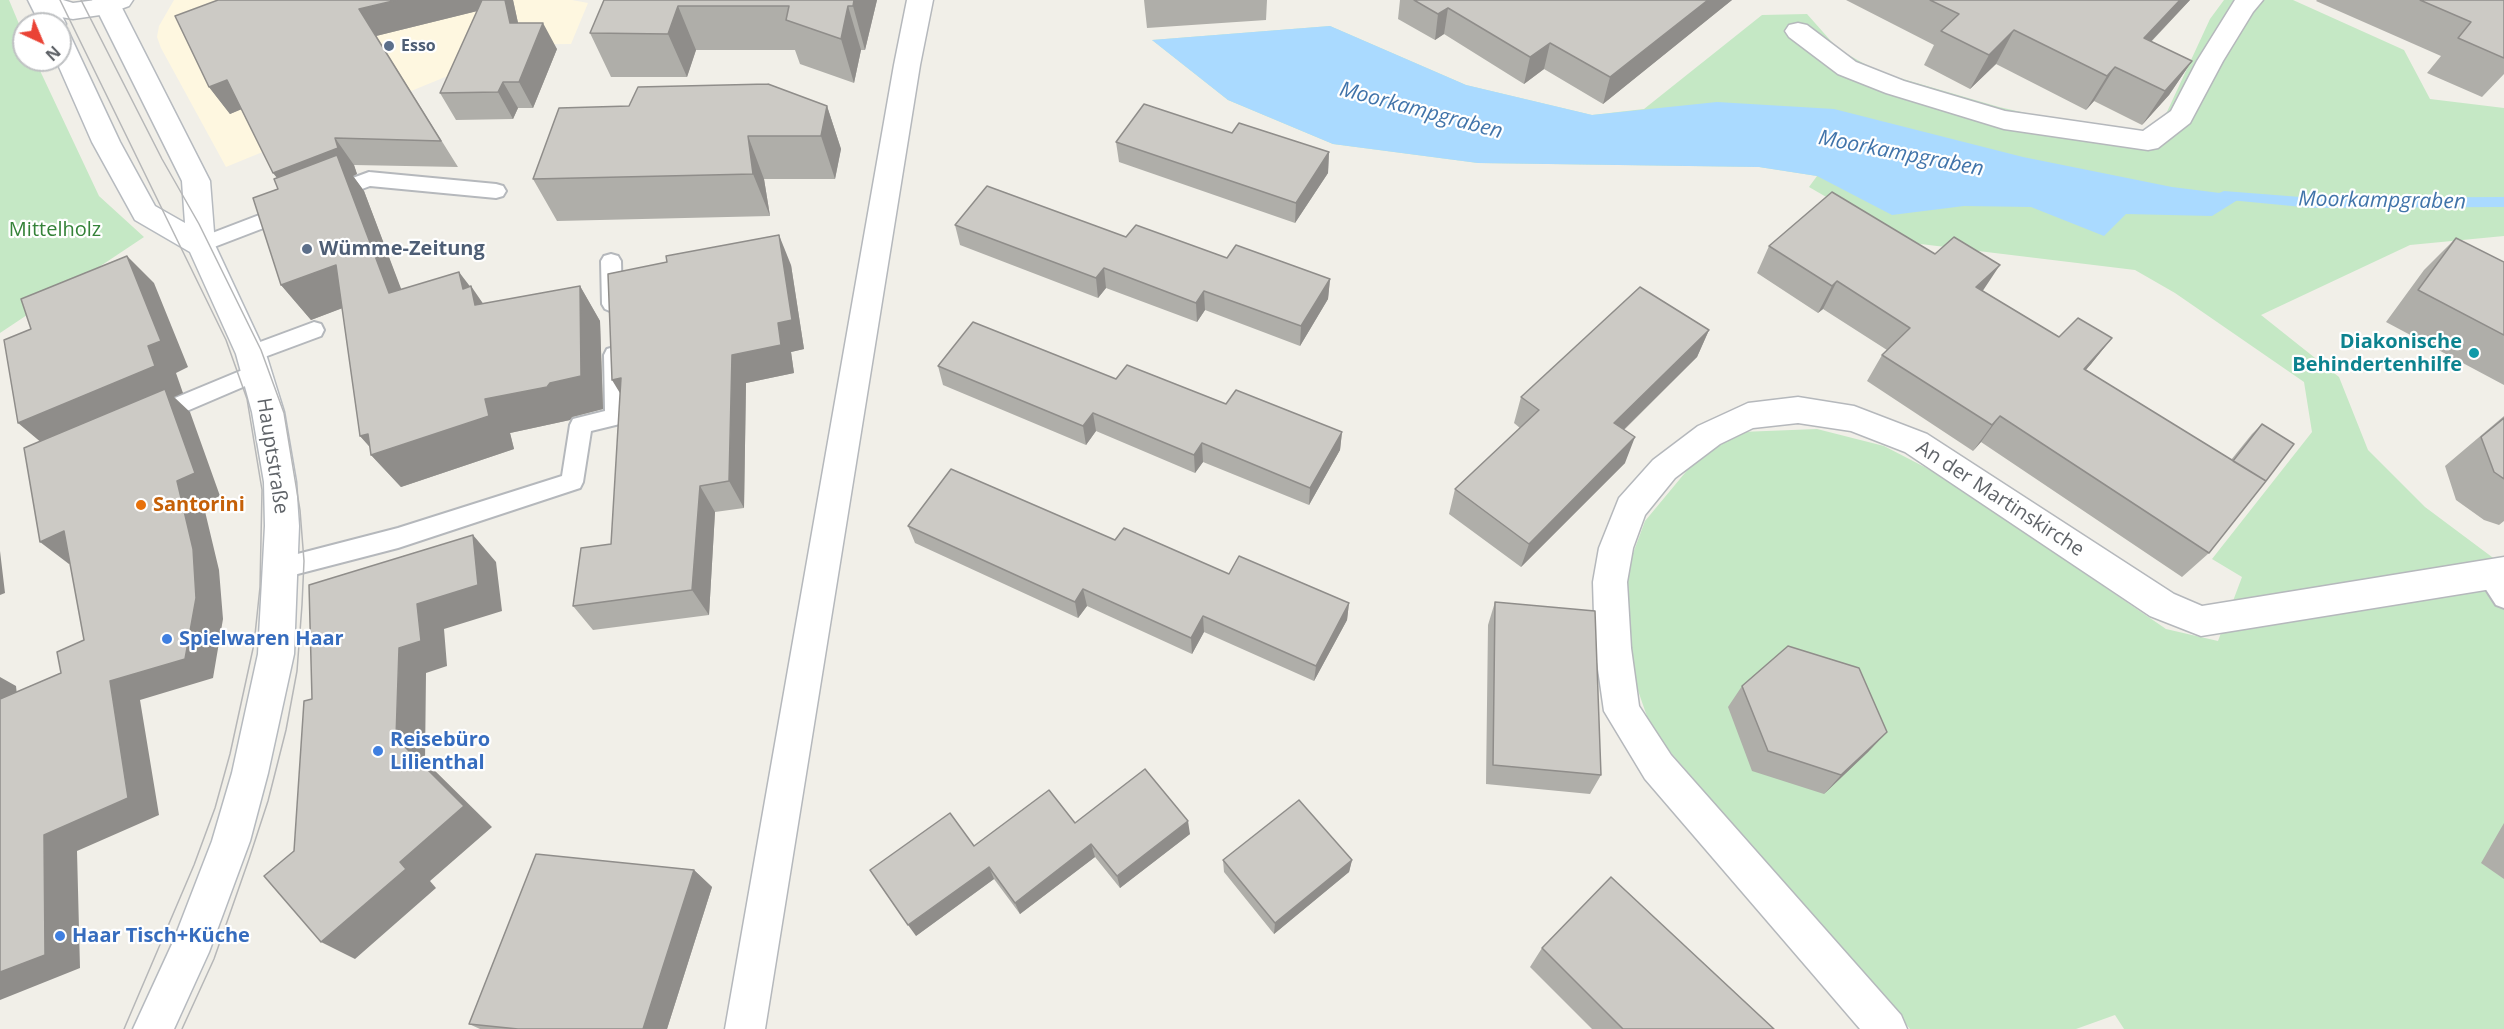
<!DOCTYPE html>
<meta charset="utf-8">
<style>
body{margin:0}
#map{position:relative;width:2504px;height:1029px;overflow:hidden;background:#f1efe8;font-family:"Open Sans",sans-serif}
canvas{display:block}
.north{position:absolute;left:12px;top:12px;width:60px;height:60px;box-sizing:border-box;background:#fff;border:2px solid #bfc1c3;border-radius:50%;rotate:136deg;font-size:16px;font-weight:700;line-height:24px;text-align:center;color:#5f6368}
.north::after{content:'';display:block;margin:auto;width:21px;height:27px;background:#ea4335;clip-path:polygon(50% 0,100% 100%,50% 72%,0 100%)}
</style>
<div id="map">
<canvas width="2504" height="1029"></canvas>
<div class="north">N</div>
</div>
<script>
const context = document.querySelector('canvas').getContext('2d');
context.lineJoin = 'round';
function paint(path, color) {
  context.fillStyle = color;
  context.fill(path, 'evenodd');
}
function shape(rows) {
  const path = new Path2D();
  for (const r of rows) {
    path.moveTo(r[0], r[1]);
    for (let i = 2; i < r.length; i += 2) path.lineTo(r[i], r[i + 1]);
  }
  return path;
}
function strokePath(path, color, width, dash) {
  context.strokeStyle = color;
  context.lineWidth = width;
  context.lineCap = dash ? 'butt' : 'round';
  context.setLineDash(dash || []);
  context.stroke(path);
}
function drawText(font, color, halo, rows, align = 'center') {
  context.font = font + ' "Open Sans",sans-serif';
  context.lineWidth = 4.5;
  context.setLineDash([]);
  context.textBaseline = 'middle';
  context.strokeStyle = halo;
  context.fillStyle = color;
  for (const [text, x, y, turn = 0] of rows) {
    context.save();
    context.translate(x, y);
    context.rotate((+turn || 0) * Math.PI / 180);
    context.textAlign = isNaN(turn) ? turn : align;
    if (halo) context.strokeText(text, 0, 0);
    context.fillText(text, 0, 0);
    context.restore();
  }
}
paint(shape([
 [174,0,572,0,588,3,571,44,483,45,455,73,226,167,161,48,157,37,159,26]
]), '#fef7e0');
paint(shape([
 [0,0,9,0,24,36,24,60,35,60,99,196,144,237,0,333],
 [2224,0,2293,0,2404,50,2430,99,2504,108,2504,236,2410,245,2261,315,2339,377,2368,450,2425,507,2504,566,2504,1029,2124,1029,2115,1015,2076,1029,1910,1029,1652,731,1633,676,1626,572,1645,521,1694,462,1741,432,1817,429,1884,446,1942,476,2166,629,2218,641,2242,577,2212,559,2312,432,2304,382,2175,293,2135,270,1904,242,1809,187,1817,176,1759,167,1478,163,1333,144,1228,100,1152,40,1330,26,1466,85,1592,115,1644,109,1762,15,1807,14,1838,49,1879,72,1999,107,2048,118,2140,133,2166,114,2210,19]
]), '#c5e8c5');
paint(shape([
 [1330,26,1466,85,1592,115,1717,102,1834,109,2023,157,2172,187,2244,196,2212,216,2126,214,2104,236,2031,207,1964,206,1892,215,1817,176,1759,167,1478,163,1333,144,1228,100,1152,40]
]), '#aadaff');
paint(shape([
 [2224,191,2313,198,2504,197,2504,207,2313,208,2219,199,2218,196,2219,193,2224,191]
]), '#aadaff');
const lane = shape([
 [369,172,496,184,503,186,506,191,503,196,496,198,370,186,330,201,323,199,320,194,323,189,369,172],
 [288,204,295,206,298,211,295,216,201,252,194,250,191,245,194,240,288,204],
 [611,254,618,256,621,261,622,304,619,309,612,312,605,309,602,304,601,261,604,256,611,254],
 [314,322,321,324,324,330,321,336,251,362,244,360,241,354,244,348,314,322],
 [614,347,621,349,624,355,627,417,624,423,591,431,583,482,580,488,398,548,282,578,274,575,270,568,274,561,282,558,398,528,562,476,570,425,573,419,605,411,604,355,607,349,614,347],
 [257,364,264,366,267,372,264,378,154,425,146,422,143,416,146,410,257,364],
 [2488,564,2496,567,2504,579,2504,608,2496,605,2476,574,2480,567,2488,564]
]);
const street = shape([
 [37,0,63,0,73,3,96,0,133,0,129,6,107,14,73,19,36,13,32,7,37,0],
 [907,0,933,0,920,65,765,1029,725,1029,894,65,907,0],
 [2235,0,2263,0,2253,12,2223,61,2190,123,2158,148,2148,150,2004,129,1886,93,1838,74,1789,37,1785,31,1789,25,1798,23,1807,25,1856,62,1904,81,2005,111,2143,131,2171,111,2197,61,2235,0],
 [1798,397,1854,406,1927,434,2174,594,2202,606,2504,557,2504,587,2201,636,2150,616,1905,452,1851,431,1798,423,1753,428,1720,444,1675,478,1645,515,1633,548,1627,582,1631,648,1639,706,1671,755,1901,1015,1907,1029,1860,1029,1645,779,1604,711,1595,648,1593,582,1599,548,1619,498,1653,460,1698,426,1748,403,1798,397]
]);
const secondary = shape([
 [28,0,54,0,66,24,62,30,60,30,60,24,40,24,28,0],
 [92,0,118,0,210,181,215,245,266,354,284,412,296,482,299,526,294,654,268,773,250,841,209,952,174,1029,133,1029,173,942,212,841,232,773,258,654,265,526,264,482,252,412,236,354,190,252,135,220,92,142,56,60,60,60,60,31,69,33,120,142,155,206,185,223,182,181,92,0]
]);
strokePath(lane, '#b5b8bc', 4);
strokePath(street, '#b5b8bc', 3);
strokePath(secondary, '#b6babf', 3);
paint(lane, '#fff');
paint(street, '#fff');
paint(secondary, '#fff');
strokePath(shape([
 [60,0,226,340,247,399,262,490,260,587,254,644,230,754,215,808,194,865,124,1029],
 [81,0,162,159,199,224,261,350,284,413,300,510,304,561,302,605,297,671,286,730,268,801,249,859,214,959,182,1029]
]), '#b6b7b8', 1.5);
paint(shape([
 [513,0,518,23,557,49,533,108,518,108,513,119,456,120,440,93,477,11,376,36,458,167,354,165,357,174,353,176,364,191,401,290,470,287,483,304,580,286,600,321,603,409,572,417,570,420,510,433,514,449,401,487,371,455,370,447,360,436,342,308,311,320,281,285,278,189,277,178,241,109,230,114,209,87,175,16],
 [604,0,877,0,865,50,861,50,854,83,800,64,795,50,696,50,687,77,611,77,590,33],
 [1144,0,1267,0,1266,20,1147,28],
 [1400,0,1732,0,1603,104,1544,69,1524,84,1444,34,1435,40,1398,19],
 [1846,0,2190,0,2151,42,2192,61,2169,95,2142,125,2094,101,2086,110,1996,64,1970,89,1924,65,1934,45],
 [2317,0,2504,0,2504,74,2482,97,2427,73,2441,56,2316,1],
 [827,106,841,149,835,179,764,179,770,216,557,221,533,179],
 [1232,133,1329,152,1328,173,1295,223,1119,162,1116,142],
 [955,225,1126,237,1330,279,1328,299,1300,346,1205,310,1197,322,1106,288,1098,298,960,245],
 [2456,238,2504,262,2504,385,2386,322,2424,270],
 [1769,246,1983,291,2059,337,2112,338,2086,370,2231,460,2252,434,2262,424,2209,553,2182,577,1981,442,1973,451,1867,381,1882,355,1887,350,1823,309,1818,313,1757,273],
 [667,262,791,265,804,349,791,352,794,373,746,383,744,508,715,512,709,615,593,630,573,606,611,544],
 [1709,330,1697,357,1624,430,1625,463,1521,567,1449,514,1455,489,1520,428,1514,423,1521,397],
 [938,366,1116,379,1342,432,1340,450,1309,505,1203,462,1195,473,1096,431,1086,445,943,385],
 [2504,416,2504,521,2499,525,2484,520,2456,500,2445,466],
 [908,526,1115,540,1229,574,1349,603,1347,620,1314,681,1204,632,1192,654,1087,606,1078,618,915,543],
 [1495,602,1601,775,1590,794,1486,784,1488,625],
 [1742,686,1887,732,1868,752,1824,794,1752,771,1728,707],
 [1075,823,1190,834,1120,888,1095,857,1020,914,994,879,916,936,974,846],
 [2504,823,2504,879,2481,863],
 [1223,860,1352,860,1349,872,1274,934,1224,872],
 [694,870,712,887,667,1029,480,1029,469,1024],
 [1542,948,1774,1029,1592,1029,1530,967]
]), '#afaea9');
paint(shape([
 [397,0,513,0,524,50,510,23,506,4,376,36,458,167,359,9],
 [854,0,877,0,865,50,853,6],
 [1708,0,1732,0,1603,104,1610,77],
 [2180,0,2190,0,2122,72,2144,38],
 [678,6,696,50,687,77,668,34],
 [848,6,861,50,854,83,841,39],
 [1448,8,1444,34,1435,40,1438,14],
 [543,23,557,49,533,108,519,82],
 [2014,30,1996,64,1970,89,1989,55],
 [1550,43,1544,69,1524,84,1530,57],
 [2192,61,2169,95,2142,125,2165,91],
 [2115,67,2094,101,2086,110,2107,76],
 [227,80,247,107,230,114,209,87],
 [503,82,518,108,513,119,498,92],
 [827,106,841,149,835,179,821,136],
 [748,136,764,179,770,216,753,174],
 [335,138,354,165,357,174,353,176,364,191,416,328,294,199,273,173],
 [1329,152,1328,173,1295,223,1296,203],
 [779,235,791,265,804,349,791,352,794,373,746,383,744,508,729,481,732,355,778,323],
 [127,256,154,283,188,367,176,373,183,393,174,397,190,412,220,496,203,503,219,570,223,619,213,678,140,700,159,815,77,851,80,968,0,1000,0,972,44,835,110,681,177,481,49,449,18,423,148,346],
 [336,265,364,300,311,320,281,285],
 [2000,265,1982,292,1976,287],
 [1104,268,1106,288,1098,298,1096,278],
 [459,272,472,289,471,286,495,321,499,340,463,289],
 [1330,279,1328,299,1300,346,1301,326],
 [1837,281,1823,309,1818,313,1832,286],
 [580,286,600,321,603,409,572,417,570,420,510,433,514,449,401,487,371,455,376,454,360,436,485,399],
 [1204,291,1205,310,1197,322,1196,303],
 [1709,330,1697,357,1604,449,1614,423],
 [2112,338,2091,364,2063,395,2084,369],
 [621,378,629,408,612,380],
 [1093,413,1096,431,1086,445,1083,426],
 [2000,416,1981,442,1973,451,1992,425],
 [1342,432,1340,450,1309,505,1310,488],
 [1635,437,1625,463,1521,567,1529,544],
 [1202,443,1203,462,1195,473,1194,455],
 [700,486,715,512,709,615,692,590],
 [64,531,93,553,69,564,40,542],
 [473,535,496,562,502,611,444,629,447,666,426,673,425,761,492,827,430,881,436,888,355,959,321,942,400,862,396,738,399,648,417,604],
 [0,551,5,593,0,595],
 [1083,589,1087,606,1078,618,1075,602],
 [1349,603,1347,620,1314,681,1316,666],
 [1203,616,1204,632,1192,654,1191,638],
 [0,677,16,686,20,724,0,712],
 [1887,732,1868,752,1824,794,1841,775],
 [1188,821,1190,834,1120,888,1117,876],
 [1091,844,1095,857,1020,914,1015,903],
 [1352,860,1349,872,1274,934,1275,923],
 [989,867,994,879,916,936,908,925],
 [694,870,712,887,667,1029,643,1029]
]), '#8f8d8a');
const building = shape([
 [218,0,397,0,359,9,441,141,335,138,338,148,273,173,227,80,209,87,175,16,218,0],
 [482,0,505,0,510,23,543,23,519,82,503,82,498,92,440,93,482,0],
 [604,0,854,0,853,6,848,6,841,39,786,20,789,6,678,6,668,34,590,33,604,0],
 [1414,0,1708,0,1610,77,1550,43,1530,57,1448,8,1438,14,1414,0],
 [1930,0,2180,0,2144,38,2192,61,2165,91,2115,67,2107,76,2014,30,1989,55,1941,31,1959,14,1930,0],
 [2420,0,2504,0,2504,58,2458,38,2471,22,2420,0],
 [768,84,827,106,821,136,748,136,753,174,533,179,559,108,629,106,638,87,768,84],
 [1144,104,1232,133,1239,123,1329,152,1296,203,1116,142,1144,104],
 [337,155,389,293,459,272,463,289,471,286,475,305,580,286,581,376,550,383,547,387,485,399,489,416,371,455,368,434,360,436,336,265,281,285,253,198,278,189,274,179,337,155],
 [987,186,1126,237,1136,225,1227,258,1236,245,1330,279,1301,326,1204,291,1196,303,1104,268,1096,278,955,225,987,186],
 [1832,192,1935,254,1954,237,2000,265,1976,287,2059,337,2078,318,2112,338,2084,369,2266,481,2209,553,2000,416,1992,425,1882,355,1910,328,1837,281,1832,286,1769,246,1832,192],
 [779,235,792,320,778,323,781,345,732,355,729,481,700,486,692,590,573,606,581,548,611,544,621,378,612,380,608,274,667,262,666,256,779,235],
 [2456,238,2504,262,2504,335,2418,290,2456,238],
 [127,256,161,341,148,346,155,366,18,423,4,340,31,329,21,299,127,256],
 [1640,287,1709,330,1614,423,1635,437,1529,544,1455,489,1539,410,1521,397,1640,287],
 [973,322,1116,379,1127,365,1226,404,1236,390,1342,432,1310,488,1202,443,1194,455,1093,413,1083,426,938,366,973,322],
 [165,389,195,473,177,481,193,549,196,598,185,659,110,681,128,798,44,835,45,955,0,972,0,699,61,673,57,652,84,640,64,531,40,542,24,448,165,389],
 [2504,418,2504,479,2494,472,2481,437,2504,418],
 [2262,424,2294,444,2266,481,2233,461,2262,424],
 [951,469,1115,540,1124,528,1229,574,1239,556,1349,603,1316,666,1203,616,1191,638,1083,589,1075,602,908,526,951,469],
 [473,535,478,585,417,604,421,641,399,648,396,738,464,806,400,862,406,869,321,942,264,876,294,851,304,701,312,699,309,585,473,535],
 [1495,602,1595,611,1601,775,1493,765,1495,602],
 [1788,646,1859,668,1887,732,1841,775,1768,751,1742,686,1788,646],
 [1145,769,1188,821,1117,876,1091,844,1015,903,989,867,908,925,870,870,950,813,974,846,1049,790,1075,823,1145,769],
 [1299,800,1352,860,1275,923,1223,860,1299,800],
 [536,854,694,870,643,1029,518,1029,469,1024,536,854],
 [1611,877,1774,1029,1623,1029,1542,948,1611,877]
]);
paint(building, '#cccac5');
strokePath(building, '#8f8d8a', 1.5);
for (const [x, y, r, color] of [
 [389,46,6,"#5c6f8a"],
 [307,249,6,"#5c6f8a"],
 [2474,353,6,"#0f9aa8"],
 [141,505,6,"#e8710a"],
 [167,639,6,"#3f7fe0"],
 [378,751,6,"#3f7fe0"],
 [60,936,6,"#3f7fe0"]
]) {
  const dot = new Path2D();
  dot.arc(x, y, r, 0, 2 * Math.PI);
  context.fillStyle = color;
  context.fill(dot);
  strokePath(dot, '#fff', 2);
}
drawText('bold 16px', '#4e5e75', '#fff', [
 ["Esso",401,46]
], 'left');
drawText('20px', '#348238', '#fff', [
 ["Mittelholz",55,230]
]);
drawText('bold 20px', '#4e5e75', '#fff', [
 ["Wümme-Zeitung",319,249]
], 'left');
drawText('bold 20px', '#0d838f', '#fff', [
 ["Diakonische",2462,342],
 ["Behindertenhilfe",2462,365]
], 'right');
drawText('20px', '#5f6368', '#fff', [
 ["Hauptstraße",272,456,81],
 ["An der Martinskirche",2000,499,33]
]);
drawText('bold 20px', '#c56008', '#fff', [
 ["Santorini",153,505]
], 'left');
drawText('bold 20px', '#366cbe', '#fff', [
 ["Spielwaren Haar",179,639],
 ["Reisebüro",390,740],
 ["Lilienthal",390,763],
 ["Haar Tisch+Küche",72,936]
], 'left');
drawText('italic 21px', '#4174aa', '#fff', [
 ["Moorkampgraben",1421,111,15],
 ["Moorkampgraben",1901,154,11],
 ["Moorkampgraben",2382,201,1]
]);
</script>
